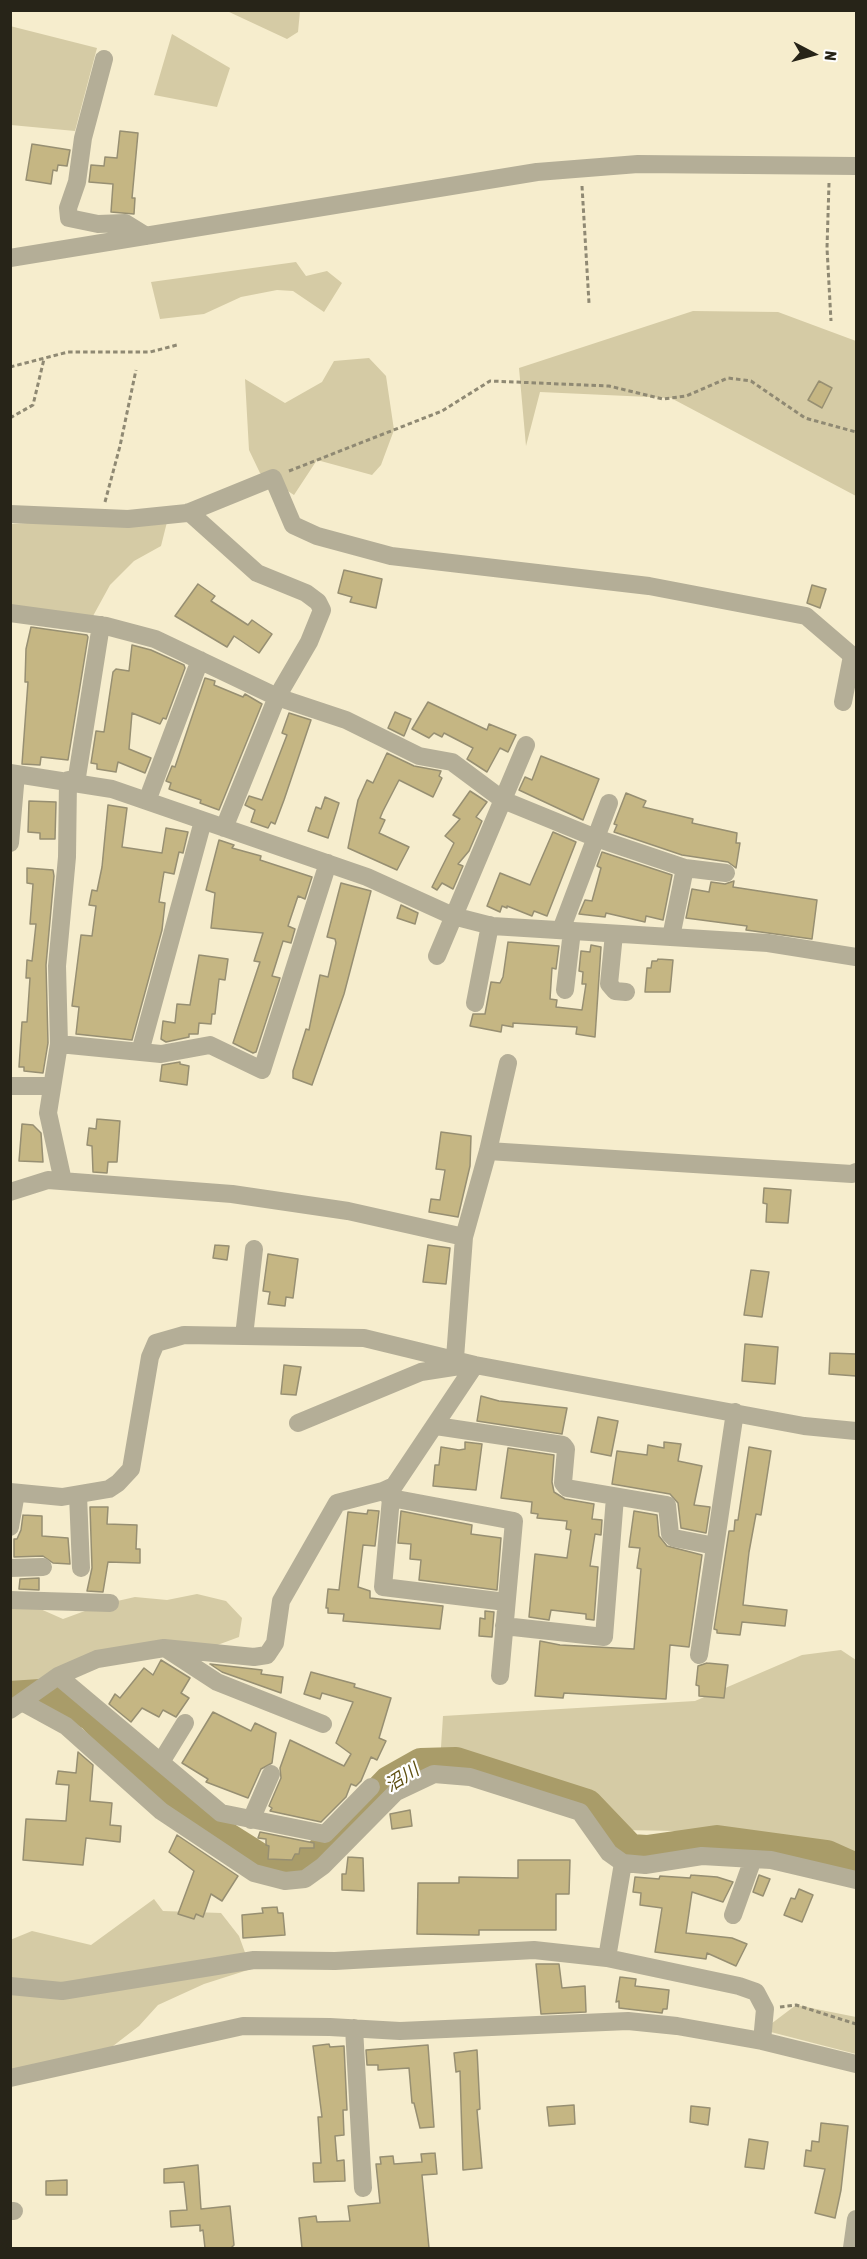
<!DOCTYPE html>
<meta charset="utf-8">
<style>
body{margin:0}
#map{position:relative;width:867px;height:2259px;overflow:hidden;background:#f6edcd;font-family:"Asap Condensed",sans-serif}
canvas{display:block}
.frame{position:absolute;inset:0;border:12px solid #272418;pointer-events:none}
.north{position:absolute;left:783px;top:24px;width:60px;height:60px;-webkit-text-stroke:4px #fff;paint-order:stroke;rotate:96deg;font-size:16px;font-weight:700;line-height:24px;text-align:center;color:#272418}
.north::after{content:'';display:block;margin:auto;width:21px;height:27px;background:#272418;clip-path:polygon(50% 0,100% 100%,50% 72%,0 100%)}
</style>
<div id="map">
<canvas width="867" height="2259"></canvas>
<div class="frame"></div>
<div class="north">N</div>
</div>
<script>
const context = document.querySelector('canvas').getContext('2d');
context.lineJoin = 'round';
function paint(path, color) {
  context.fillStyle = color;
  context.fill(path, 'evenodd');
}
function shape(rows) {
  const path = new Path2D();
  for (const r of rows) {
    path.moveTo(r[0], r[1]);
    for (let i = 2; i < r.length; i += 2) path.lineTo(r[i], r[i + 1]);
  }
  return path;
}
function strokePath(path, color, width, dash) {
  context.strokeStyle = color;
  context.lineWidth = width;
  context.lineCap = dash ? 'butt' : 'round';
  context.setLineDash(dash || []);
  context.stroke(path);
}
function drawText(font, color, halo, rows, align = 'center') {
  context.font = font + ' "Asap Condensed","Noto Sans JP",sans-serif';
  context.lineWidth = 4.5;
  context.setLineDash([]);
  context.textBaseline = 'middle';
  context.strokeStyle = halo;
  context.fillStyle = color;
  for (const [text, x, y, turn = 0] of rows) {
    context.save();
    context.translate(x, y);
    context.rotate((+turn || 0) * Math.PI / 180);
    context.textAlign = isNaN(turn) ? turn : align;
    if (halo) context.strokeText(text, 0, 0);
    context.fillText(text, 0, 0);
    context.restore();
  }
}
paint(shape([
 [227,11,300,11,298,32,287,39],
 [10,26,97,48,75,131,11,125],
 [172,34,230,68,217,107,154,95],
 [296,262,306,276,327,271,342,283,324,312,293,291,277,290,241,297,204,314,160,319,151,282],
 [693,311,778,312,856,341,856,496,671,398,540,392,526,446,519,368],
 [369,358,386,376,394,430,381,465,372,475,317,460,294,495,260,473,249,450,245,379,285,403,322,382,334,361],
 [62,521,167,522,161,546,134,561,110,585,93,616,11,608,11,524],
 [197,1594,226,1601,242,1618,239,1637,212,1647,78,1668,29,1684,11,1696,11,1596,63,1619,104,1604,135,1597,167,1600],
 [841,1650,856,1660,856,1856,675,1831,622,1830,576,1800,511,1765,440,1763,443,1716,695,1701,802,1655],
 [154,1899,163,1911,221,1913,239,1936,251,1969,204,1984,158,2005,139,2026,100,2056,11,2076,10,1940,32,1931,91,1945],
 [796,2005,856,2017,856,2054,763,2030]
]), '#d5cba5');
strokePath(shape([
 [10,1697,56,1694,93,1716,171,1803,274,1868,301,1866,318,1856,389,1782,421,1764,456,1763,587,1805,630,1850,647,1851,717,1841,827,1856,856,1869]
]), '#a99c69', 32);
const building = shape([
 [120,131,138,133,132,198,135,198,134,214,111,212,113,184,89,182,91,165,104,166,105,157,117,158,120,131],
 [32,144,70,150,67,166,58,165,57,171,53,170,51,184,26,180,32,144],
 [819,381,832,388,822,408,808,400,819,381],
 [344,570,382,579,376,608,350,602,352,597,338,593,344,570],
 [198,584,215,596,211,601,248,625,252,620,272,634,259,653,234,636,227,647,175,616,198,584],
 [812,585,826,589,820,608,807,603,812,585],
 [31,627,87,635,88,637,68,760,41,757,40,765,22,764,28,682,25,682,26,649,31,627],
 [132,645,151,650,184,665,185,668,166,719,163,718,160,724,132,713,129,749,151,758,145,773,118,762,116,772,97,769,97,764,91,763,96,731,104,732,113,672,116,669,129,671,132,645],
 [205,678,215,681,214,685,243,697,245,694,262,704,219,810,200,803,201,800,169,789,171,783,166,781,172,766,175,767,205,678],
 [428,702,487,730,489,724,516,735,508,752,500,748,487,772,467,759,473,748,444,733,442,737,434,733,429,738,412,729,428,702],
 [395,712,411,719,404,736,388,728,395,712],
 [289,713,311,720,284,800,275,824,271,822,268,828,251,822,255,810,245,805,249,796,262,800,287,735,282,733,289,713],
 [387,753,414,766,441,771,439,776,442,778,433,797,399,780,383,811,380,818,385,820,379,833,409,847,397,870,348,848,358,800,367,780,373,783,387,753],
 [541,756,599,779,583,820,519,790,525,777,532,780,541,756],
 [470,791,487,802,476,817,482,821,469,851,458,864,463,866,453,889,442,883,437,890,432,887,454,843,445,836,460,819,453,815,470,791],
 [626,793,646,801,643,807,693,819,692,823,737,833,736,843,740,843,736,868,728,862,682,855,614,832,617,825,614,824,626,793],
 [325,797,339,803,328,838,308,831,316,807,321,809,325,797],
 [29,801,56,802,55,839,40,839,40,833,28,832,29,801],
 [108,805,127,808,122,847,162,853,166,828,188,832,183,853,179,852,174,874,164,872,159,902,165,903,162,930,132,1040,76,1034,79,1007,72,1006,81,935,92,936,96,906,89,905,92,890,97,891,102,867,108,805],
 [553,832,576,842,547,916,534,911,532,916,507,906,507,908,502,906,500,912,487,906,500,873,530,885,553,832],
 [219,840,234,845,232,848,261,856,260,860,312,877,305,899,298,896,288,926,295,929,291,943,283,941,272,976,280,978,256,1052,253,1053,233,1043,260,962,254,961,263,933,211,928,215,893,206,890,219,840],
 [602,852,672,875,663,920,646,916,645,922,606,913,605,917,579,914,585,900,592,901,601,868,597,866,602,852],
 [27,868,53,870,54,876,46,965,48,1043,43,1073,24,1071,24,1067,19,1067,22,1022,27,1022,30,978,26,978,27,960,32,961,36,924,30,924,33,884,27,883,27,868],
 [734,881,733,887,817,900,812,939,746,930,747,926,686,918,692,889,709,892,711,882,725,884,734,881],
 [341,883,371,891,344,994,312,1085,293,1078,293,1071,306,1029,309,1030,320,975,328,977,336,943,335,939,327,937,341,883],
 [401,905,418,913,415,924,397,918,401,905],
 [508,942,559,946,556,969,552,968,550,999,557,1000,556,1007,582,1010,586,984,582,984,583,972,579,971,581,951,590,952,591,945,601,947,595,1037,576,1034,577,1027,513,1023,513,1027,502,1025,501,1032,470,1026,473,1014,485,1014,491,982,500,983,503,977,508,942],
 [199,955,228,959,225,980,219,979,215,1014,212,1014,211,1024,199,1023,198,1034,189,1034,189,1037,166,1042,161,1039,163,1021,175,1023,177,1004,190,1005,199,955],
 [658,959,673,960,670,992,645,992,647,968,651,968,652,961,657,961,658,959],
 [180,1062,180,1064,189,1066,187,1085,160,1081,162,1065,180,1062],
 [97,1119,120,1121,117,1162,108,1162,107,1173,93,1172,92,1146,87,1145,89,1128,96,1129,97,1119],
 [22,1124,33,1125,41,1133,43,1162,19,1161,22,1124],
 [441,1132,471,1136,470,1166,458,1217,429,1212,431,1199,440,1200,445,1170,436,1169,441,1132],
 [764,1188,791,1190,788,1223,766,1222,767,1204,763,1203,764,1188],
 [215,1245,229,1246,227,1260,213,1258,215,1245],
 [428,1245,450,1248,446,1284,423,1282,428,1245],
 [268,1254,298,1259,293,1298,286,1297,285,1306,268,1304,270,1292,263,1291,268,1254],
 [751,1270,769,1272,762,1317,744,1315,751,1270],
 [745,1344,778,1347,775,1384,742,1381,745,1344],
 [830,1353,856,1354,856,1376,829,1374,830,1353],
 [284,1365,301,1367,296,1395,281,1394,284,1365],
 [481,1396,499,1401,567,1408,562,1434,477,1421,481,1396],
 [598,1417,618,1421,611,1456,591,1452,598,1417],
 [465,1442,482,1444,476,1490,433,1486,435,1465,439,1465,441,1447,459,1450,465,1449,465,1442],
 [664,1442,681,1444,678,1461,702,1466,694,1505,710,1507,706,1533,681,1528,678,1503,670,1494,612,1484,617,1451,647,1455,648,1445,664,1448,664,1442],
 [749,1447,771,1451,761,1515,756,1514,749,1552,743,1605,787,1610,785,1626,742,1622,740,1635,717,1633,717,1630,714,1629,729,1531,734,1531,735,1520,738,1520,749,1447],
 [508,1448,554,1455,552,1482,554,1492,565,1499,594,1504,592,1519,602,1520,601,1535,595,1534,590,1566,598,1567,594,1620,586,1619,586,1614,551,1610,549,1620,529,1617,535,1554,567,1558,571,1530,566,1529,567,1521,537,1518,538,1514,531,1513,532,1502,501,1498,508,1448],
 [90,1507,108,1507,107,1524,137,1525,136,1549,140,1549,140,1563,108,1562,103,1592,87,1591,92,1568,90,1507],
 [368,1510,379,1511,375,1546,363,1545,358,1587,370,1591,370,1598,443,1606,440,1629,343,1621,344,1614,328,1613,328,1608,326,1608,328,1589,339,1590,348,1512,367,1514,368,1510],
 [401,1511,472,1525,471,1534,501,1538,497,1590,419,1580,421,1560,410,1559,411,1544,398,1543,401,1511],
 [634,1511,657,1515,659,1536,667,1546,702,1555,689,1647,670,1645,666,1699,564,1693,563,1698,535,1696,540,1641,560,1645,634,1649,641,1569,637,1568,640,1548,629,1547,634,1511],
 [23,1515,42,1516,42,1536,68,1538,70,1564,53,1563,43,1556,14,1557,14,1539,17,1539,21,1530,23,1515],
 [39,1578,39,1590,19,1589,20,1579,39,1578],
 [485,1611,494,1612,492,1637,479,1636,480,1618,485,1619,485,1611],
 [161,1660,190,1678,181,1693,189,1698,176,1717,163,1710,159,1717,142,1708,131,1722,109,1704,115,1694,120,1698,144,1668,153,1675,161,1660],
 [707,1663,728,1665,724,1698,699,1696,699,1686,696,1685,698,1666,707,1663],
 [210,1664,262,1670,261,1674,283,1677,281,1693,222,1672,210,1664],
 [311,1672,355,1684,354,1687,391,1698,379,1738,386,1741,377,1760,371,1757,361,1781,356,1786,351,1784,346,1797,321,1822,270,1811,272,1808,269,1806,281,1778,280,1768,290,1740,344,1766,351,1754,336,1743,353,1702,322,1693,320,1699,304,1694,311,1672],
 [213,1712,251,1731,255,1723,276,1733,272,1763,261,1769,248,1798,206,1782,208,1779,182,1763,213,1712],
 [78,1752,93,1765,90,1801,112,1803,110,1825,121,1826,120,1842,86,1838,83,1865,23,1860,26,1819,66,1821,69,1785,56,1784,58,1771,76,1773,78,1752],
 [410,1810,412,1826,392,1829,390,1814,410,1810],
 [260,1832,314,1843,314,1848,300,1848,299,1854,295,1854,292,1860,268,1859,269,1846,266,1845,266,1839,258,1838,260,1832],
 [177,1835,238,1876,222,1901,211,1894,203,1917,196,1914,194,1919,178,1914,194,1871,169,1852,177,1835],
 [348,1857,363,1858,364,1891,342,1890,342,1874,346,1874,348,1857],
 [518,1860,570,1860,569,1894,556,1894,556,1930,479,1930,479,1935,417,1934,418,1883,459,1883,459,1877,518,1878,518,1860],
 [691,1875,717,1877,733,1882,723,1902,692,1892,686,1933,732,1938,747,1944,736,1966,707,1953,706,1959,655,1952,662,1908,640,1905,641,1893,633,1892,635,1877,659,1879,660,1876,690,1878,691,1875],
 [759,1875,770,1879,763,1896,753,1892,759,1875],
 [799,1889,813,1895,802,1922,784,1915,791,1898,795,1899,799,1889],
 [277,1907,278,1913,283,1913,285,1935,243,1938,242,1915,263,1913,262,1908,277,1907],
 [536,1964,559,1964,562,1988,585,1986,586,2012,541,2014,536,1964],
 [620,1977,636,1979,635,1986,669,1990,667,2009,663,2009,662,2013,619,2008,619,2001,616,2002,620,1977],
 [329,2044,330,2047,344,2046,347,2110,343,2110,344,2135,335,2136,337,2161,344,2160,345,2181,314,2182,313,2163,321,2163,318,2117,322,2117,313,2046,329,2044],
 [428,2045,434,2127,420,2128,414,2103,412,2103,409,2068,378,2070,378,2065,367,2065,366,2050,428,2045],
 [477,2050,480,2109,477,2110,482,2168,463,2170,460,2071,456,2072,454,2053,477,2050],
 [574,2105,575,2124,549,2126,547,2107,574,2105],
 [691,2106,710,2108,708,2125,690,2122,691,2106],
 [821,2123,848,2126,841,2190,835,2218,815,2213,825,2169,804,2166,806,2150,811,2151,812,2141,819,2142,821,2123],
 [749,2139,768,2142,764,2169,745,2167,749,2139],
 [435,2153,437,2174,422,2175,429,2248,302,2248,299,2218,316,2216,317,2222,350,2221,348,2206,380,2203,376,2164,381,2164,380,2157,393,2156,394,2164,422,2162,421,2154,435,2153],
 [198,2165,201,2209,230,2206,234,2245,231,2248,205,2248,203,2230,200,2231,200,2225,171,2227,170,2211,187,2210,184,2182,164,2183,164,2169,198,2165],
 [67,2180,67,2195,46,2195,46,2181,67,2180]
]);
paint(building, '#c5b683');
strokePath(building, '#978f72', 1.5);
strokePath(shape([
 [829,183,827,248,831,321],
 [582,186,589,303],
 [10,367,68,352,150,352,177,345],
 [10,418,33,405,44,359],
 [289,471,442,411,490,381,609,386,663,399,686,396,728,378,751,381,805,418,856,432],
 [105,502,120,446,136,370],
 [780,2007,796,2005,856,2024]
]), '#8f8973', 3, [4.5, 3]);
strokePath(shape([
 [104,59,83,138,77,182,68,208,69,218,98,224,125,223,146,236],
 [10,258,537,172,638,164,856,166],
 [189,512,257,573,306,593,318,602,322,610,309,642,277,697,224,828],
 [10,514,128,519,187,513,273,478,293,525,317,536,391,556,649,586,806,616,856,659],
 [10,613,106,626,155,639,277,697,346,720,419,756,452,762,503,800,596,838,685,868,726,873],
 [843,702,852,656],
 [10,773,112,789,367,877,453,916,492,926,768,943,856,957],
 [76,783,101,625],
 [147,801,200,660],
 [10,843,16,774],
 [561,930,609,803],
 [614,934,609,984,615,991,626,992],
 [671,937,685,868],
 [437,956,526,745],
 [565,990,572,931],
 [475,1003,490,925],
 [59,1044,161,1054,210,1045,262,1070,328,863],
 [140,1052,203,821],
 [10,1086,51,1086],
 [488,1151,852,1174,856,1172],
 [63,1181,48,1113,59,1044,57,966,67,857,68,780],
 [10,1192,48,1180,232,1194,348,1211,464,1237],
 [244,1336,254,1249],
 [455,1358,464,1237,488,1151,508,1063],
 [298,1423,421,1372,466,1365],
 [436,1426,563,1445,566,1449,563,1483,567,1488,667,1505,670,1534,674,1538,715,1546],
 [383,1491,391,1498,514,1521,500,1676],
 [10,1492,62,1497,109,1489,118,1483,131,1469,150,1357,156,1343,184,1335,364,1338,475,1365,804,1426,856,1431],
 [78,1495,81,1568],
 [391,1498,383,1587,506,1602],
 [10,1527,16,1493],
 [10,1568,43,1567],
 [10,1600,110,1603],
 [504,1626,604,1637,615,1497],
 [168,1650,217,1682,323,1724],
 [699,1655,735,1412],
 [58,1676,221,1813,325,1834,371,1787],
 [24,1703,66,1726,161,1811,254,1873,285,1881,305,1879,323,1866,396,1792,434,1774,470,1777,580,1812,609,1853,623,1863,645,1865,702,1856,771,1860,856,1880],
 [10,1710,58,1676,97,1659,164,1648,254,1657,267,1655,275,1643,281,1601,337,1503,383,1491,394,1486,475,1365],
 [161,1762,185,1723],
 [251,1820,271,1774],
 [623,1863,607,1958,739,1986,756,1992,765,2009,762,2041],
 [733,1915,753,1859],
 [10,1986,62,1991,254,1960,335,1961,534,1950,607,1958],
 [354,2028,363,2188],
 [10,2078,243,2026,330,2027,400,2031,628,2021,677,2026,762,2041,856,2064],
 [10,2211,14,2211],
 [852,2248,856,2219]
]), '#b4ae97', 18);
drawText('italic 18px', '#605113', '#fff', [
 ["沼川",402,1778,-32]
]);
</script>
